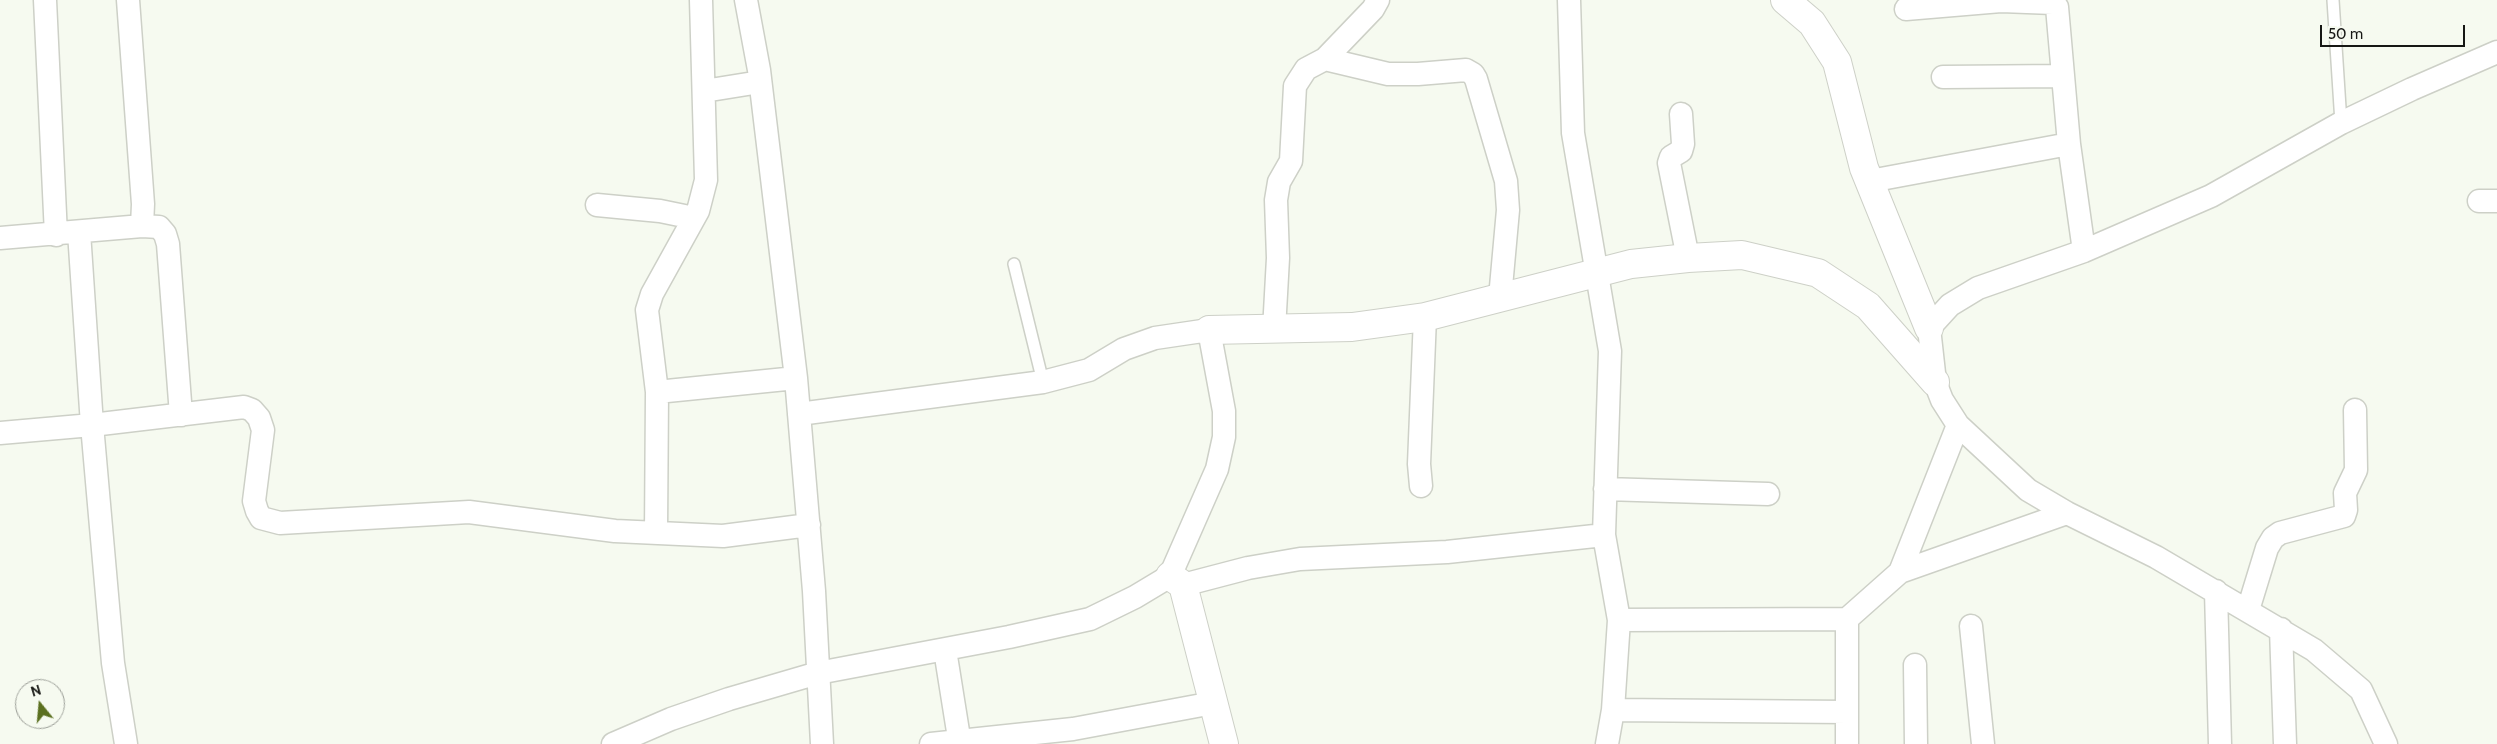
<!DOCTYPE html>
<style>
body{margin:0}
#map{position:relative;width:2497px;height:744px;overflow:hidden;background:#f6faf0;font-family:Cabin,sans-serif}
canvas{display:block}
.north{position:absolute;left:15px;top:679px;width:50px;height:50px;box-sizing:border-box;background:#f6faf0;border:1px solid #9c9f98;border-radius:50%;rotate:343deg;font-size:14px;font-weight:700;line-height:20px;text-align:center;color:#161714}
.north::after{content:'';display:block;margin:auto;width:18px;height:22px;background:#5b7020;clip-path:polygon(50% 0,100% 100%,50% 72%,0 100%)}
.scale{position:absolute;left:2320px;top:25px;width:145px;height:22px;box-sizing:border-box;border:2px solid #161714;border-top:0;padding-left:6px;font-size:15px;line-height:18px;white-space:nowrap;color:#161714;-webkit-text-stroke:4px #f6faf0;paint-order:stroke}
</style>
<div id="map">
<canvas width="2497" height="744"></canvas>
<div class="north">N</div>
<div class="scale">50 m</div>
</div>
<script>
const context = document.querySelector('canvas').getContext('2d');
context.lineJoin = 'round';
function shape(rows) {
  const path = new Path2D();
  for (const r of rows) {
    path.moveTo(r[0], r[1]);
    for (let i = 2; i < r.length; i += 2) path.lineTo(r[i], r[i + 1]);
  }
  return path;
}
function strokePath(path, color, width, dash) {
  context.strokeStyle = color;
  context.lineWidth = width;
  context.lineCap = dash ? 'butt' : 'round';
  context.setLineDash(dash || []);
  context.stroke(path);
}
const lane = shape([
 [2333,0,2341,123],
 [1014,264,1043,382]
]);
const street = shape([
 [45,0,56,235],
 [128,0,143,204,142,226],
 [746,0,759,70,796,378,814,591,822,744],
 [1569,0,1573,133,1610,351,1604,535,1619,620],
 [1906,9,2001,1,2053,3,2057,7,2069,144,2084,251],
 [1325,59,1388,74,1418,74,1466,70,1473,74,1476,79,1506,181,1508,210,1500,298],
 [1943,77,2063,76],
 [704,91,760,82],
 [1681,114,1683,144,1681,151,1671,157,1669,163,1688,258],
 [1870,181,2069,144],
 [2479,201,2497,201],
 [597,205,660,211,694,218],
 [79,232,92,425,113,663,126,744],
 [0,238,142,226,159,227,165,234,168,244,181,415],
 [1274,330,1278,258,1276,200,1279,182,1291,161,1295,86,1306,69,1325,59,1373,9,1378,0],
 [657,392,796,378],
 [0,433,92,425,244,407,252,410,259,418,263,430,254,501,257,511,261,518,280,523,469,512,615,531,723,536,809,525],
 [1421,486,1419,464,1425,317],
 [1605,489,1768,494],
 [656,533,657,392,647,310,652,294,698,211,706,180,701,0],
 [1900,572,1958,425],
 [1183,585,1248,568,1300,559,1447,552,1604,535],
 [2216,591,2220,744],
 [2248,610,2267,548,2273,538,2280,533,2344,516,2346,510,2345,493,2356,470,2355,410],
 [1971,626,1983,744],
 [2281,629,2285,744],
 [945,650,960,744],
 [1915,665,1916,744],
 [1613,710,1847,712],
 [613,744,671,719,729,699,818,673,1009,637,1090,619,1135,597,1170,576,1217,469,1224,437,1224,411,1209,330,1155,338,1124,349,1089,370,1043,382,799,414],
 [931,744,1073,729,1213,703],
 [1607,744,1613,710,1619,620,1847,619],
 [1847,744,1847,619,1900,572,2067,513],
 [2386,744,2361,690,2314,650,2156,557,2067,513,2028,490,1958,425,1942,400,1935,382,1929,328,1950,305,1978,288,2084,251,2211,196,2341,123,2412,89,2497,52]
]);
const secondary = shape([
 [1785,0,1812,23,1837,62,1864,168,1929,328],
 [1209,330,1352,327,1425,317,1631,264,1688,258,1742,255,1818,273,1868,306,1935,382],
 [1170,576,1183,585,1224,744]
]);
strokePath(lane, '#cdd0c7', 14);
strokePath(street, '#cdd0c7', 25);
strokePath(secondary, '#cdd0c7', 30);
strokePath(lane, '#fff', 11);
strokePath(street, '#fff', 22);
strokePath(secondary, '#fff', 28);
</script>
